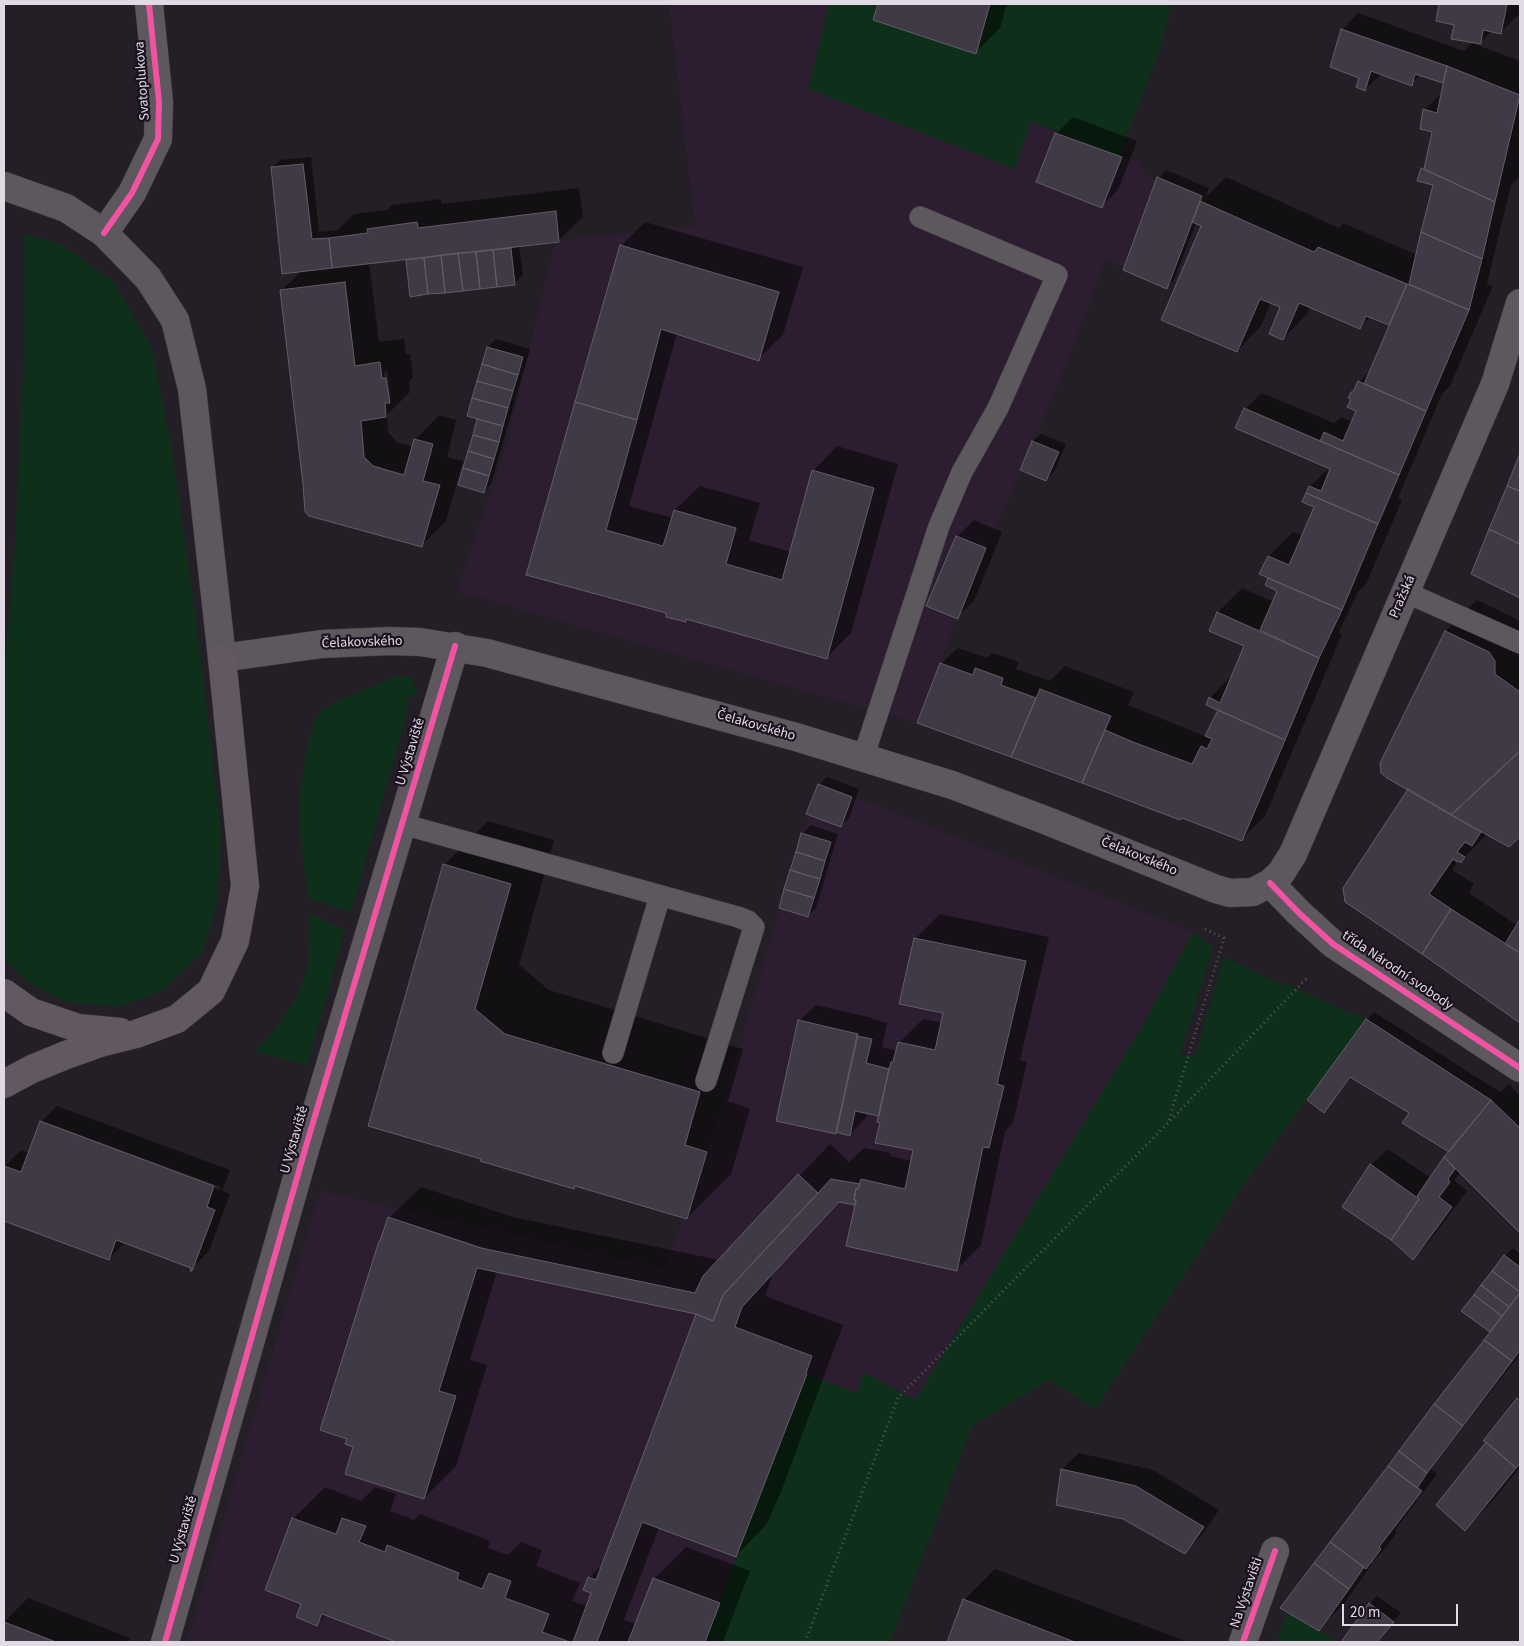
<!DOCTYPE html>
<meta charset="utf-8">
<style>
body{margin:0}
#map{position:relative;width:1524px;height:1646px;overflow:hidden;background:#241e26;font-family:"Source Sans 3",sans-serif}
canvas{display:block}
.frame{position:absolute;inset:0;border:5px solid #e1dae4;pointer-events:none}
.scale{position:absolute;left:1342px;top:1604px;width:116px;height:22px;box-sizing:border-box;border:2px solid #e1dae4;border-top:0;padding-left:6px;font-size:15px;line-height:18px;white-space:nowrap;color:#e1dae4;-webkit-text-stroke:4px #1b111f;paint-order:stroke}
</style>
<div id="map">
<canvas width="1524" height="1646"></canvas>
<div class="frame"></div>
<div class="scale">20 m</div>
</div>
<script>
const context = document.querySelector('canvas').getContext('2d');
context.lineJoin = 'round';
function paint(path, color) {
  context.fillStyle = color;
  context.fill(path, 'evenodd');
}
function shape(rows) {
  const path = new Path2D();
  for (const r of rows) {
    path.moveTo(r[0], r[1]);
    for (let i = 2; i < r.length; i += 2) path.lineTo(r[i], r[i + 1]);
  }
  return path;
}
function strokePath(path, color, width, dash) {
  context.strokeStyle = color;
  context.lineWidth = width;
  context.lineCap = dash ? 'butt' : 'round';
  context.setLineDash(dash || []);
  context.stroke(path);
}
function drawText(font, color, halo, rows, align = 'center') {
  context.font = font + ' "Source Sans 3",sans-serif';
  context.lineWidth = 4.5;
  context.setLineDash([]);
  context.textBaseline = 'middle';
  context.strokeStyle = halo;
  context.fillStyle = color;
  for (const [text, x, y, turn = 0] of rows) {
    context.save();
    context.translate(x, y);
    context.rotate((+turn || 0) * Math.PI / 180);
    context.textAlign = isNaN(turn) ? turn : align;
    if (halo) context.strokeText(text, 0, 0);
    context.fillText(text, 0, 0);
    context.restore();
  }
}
paint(shape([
 [669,4,829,4,808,88,1014,169,1030,121,1119,156,1139,162,1147,177,1156,180,1124,266,1106,260,1057,387,964,600,917,723,457,591,506,447,555,241,695,225],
 [818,782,1193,932,1141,1028,915,1401,864,1373,857,1393,806,1374,704,1642,187,1642,320,1191,666,1269,683,1217,688,1218]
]), '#2c1e30');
paint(shape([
 [829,4,1172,4,1158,54,1119,156,1031,121,1015,169,808,89],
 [24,234,61,244,113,281,152,348,171,444,197,626,221,833,217,903,203,951,164,990,120,1007,66,1002,29,983,4,959,4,672,15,544,24,351],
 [397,676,411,676,418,694,407,698,407,713,351,912,308,898,299,829,300,793,307,748,314,721,322,710,335,702],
 [309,913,345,930,307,1065,255,1052,278,1025,297,997,308,966,310,933],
 [1193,932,1213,948,1180,1054,1195,1057,1224,957,1282,985,1284,982,1353,1015,1355,1013,1366,1019,1245,1183,1095,1409,1049,1380,972,1426,890,1642,704,1642,806,1374,857,1393,864,1372,915,1400,1141,1028],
 [1288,1613,1340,1642,1276,1642]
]), '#0e301a');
paint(shape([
 [879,4,1007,4,1000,28,976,52,874,19],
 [1441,4,1520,4,1520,13,1500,33,1492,31,1480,43,1455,24,1437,20],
 [1358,13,1464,51,1472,43,1520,61,1520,171,1519,177,1511,185,1487,284,1493,286,1450,386,1442,394,1398,498,1402,500,1366,584,1358,592,1339,632,1342,634,1265,816,1241,840,1182,816,1180,818,919,723,941,664,958,648,987,658,993,653,1019,662,1016,669,1050,681,1065,666,1134,692,1128,705,1207,737,1220,710,1210,698,1233,674,1246,646,1218,612,1242,588,1274,602,1279,590,1267,585,1270,578,1261,574,1269,556,1293,532,1303,536,1316,506,1304,501,1310,486,1327,470,1330,471,1332,469,1245,409,1262,393,1334,423,1341,417,1353,422,1358,410,1352,393,1356,388,1359,382,1372,369,1391,324,1370,317,1360,327,1310,306,1307,314,1283,339,1282,307,1271,302,1261,326,1237,351,1202,225,1196,223,1174,280,1166,288,1159,178,1166,170,1209,188,1206,197,1226,177,1339,228,1343,223,1417,255,1434,184,1422,169,1426,165,1434,131,1424,110,1443,92,1445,79,1443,82,1421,74,1411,84,1382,73,1365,90,1342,30],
 [1073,117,1137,141,1118,190,1101,206,1038,181,1057,133],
 [311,157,319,232,338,230,354,214,387,210,392,205,441,199,442,204,579,188,583,217,558,241,519,245,523,275,515,283,407,260,410,258,369,262,379,342,404,339,406,354,410,354,413,377,409,382,410,392,387,415,388,432,397,442,413,447,415,440,439,415,456,420,447,457,463,461,446,521,422,545,304,484,281,291,302,270,272,168,280,160],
 [387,371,390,397,387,397,384,372],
 [645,222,803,267,783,335,758,359,677,333,629,506,673,518,675,510,700,486,760,503,749,540,791,552,813,471,837,446,898,464,851,633,826,658,688,618,685,621,668,613,528,574,621,246],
 [496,339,530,349,491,484,484,492,460,484,479,418,488,347],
 [1041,434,1066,444,1054,472,1046,480,1033,441],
 [1520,456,1520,596,1472,574],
 [974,520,1002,532,974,601,957,617,928,605,958,536],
 [1477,600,1520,621,1520,836,1509,846,1487,834,1461,861,1459,860,1452,870,1474,884,1469,893,1518,926,1520,921,1520,1021,1423,953,1409,789,1446,631],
 [827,777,859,789,849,818,841,826,819,785],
 [488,821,554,840,519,965,549,990,743,1049,728,1101,750,1109,731,1174,687,1218,576,1185,574,1187,482,1160,444,865],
 [811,825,838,834,816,908,808,916,780,908,803,833],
 [940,914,1049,937,1020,1060,1027,1062,1013,1123,1005,1131,981,1245,957,1269,857,1201,841,1201,773,1274,765,1296,843,1325,782,1489,767,1524,736,1556,659,1527,624,1620,637,1624,654,1579,686,1547,750,1571,723,1642,400,1642,327,1614,317,1624,303,1603,293,1519,325,1487,361,1501,375,1487,396,1494,390,1511,414,1520,420,1514,490,1541,488,1548,508,1555,521,1542,542,1550,536,1566,580,1583,572,1601,587,1606,593,1592,589,1578,604,1563,698,1314,497,1271,470,1360,487,1365,456,1466,424,1498,354,1446,382,1239,389,1218,421,1187,513,1217,719,1260,830,1144,849,1162,864,1148,890,1153,890,1156,912,1161,914,1149,881,1122,880,1115,867,1112,866,1118,850,1134,837,1131,836,1133,799,1021,816,1005,873,1018,873,1019,887,1023,882,1047,897,1051,899,1043,923,1019,942,1023,945,1012,915,939],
 [912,1044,942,1051,941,1053,912,1047],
 [405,1222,488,1249,487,1251,405,1224],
 [1374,1012,1500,1092,1509,1084,1520,1096,1520,1231,1460,1172,1454,1180,1467,1191,1429,1242,1413,1258,1371,1165,1388,1149,1431,1178,1450,1152,1410,1113,1351,1077,1324,1111,1367,1020],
 [57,1106,230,1170,222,1191,230,1194,209,1251,193,1267,125,1242,109,1259,4,1220,5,1166,21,1150,29,1153,41,1122],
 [48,1123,221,1187,220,1190,48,1126],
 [1513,1248,1520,1254,1520,1354,1431,1469,1437,1474,1395,1530,1397,1532,1383,1551,1371,1563,1372,1564,1343,1605,1318,1629,1495,1328,1463,1311,1505,1256],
 [1520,1396,1520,1467,1489,1505,1465,1529,1488,1441,1485,1440],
 [1079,1453,1153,1470,1219,1510,1201,1536,1185,1552,1062,1469],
 [995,1569,1188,1642,949,1642,964,1600],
 [1377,1596,1401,1613,1376,1642,1342,1642,1369,1604],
 [28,1598,130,1638,129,1642,4,1642,4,1622]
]), '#0007');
const building = shape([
 [878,4,990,4,976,54,873,20,878,4],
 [1439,4,1507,4,1501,34,1483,30,1481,44,1451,39,1454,25,1436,21,1439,4],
 [1341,29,1447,66,1443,83,1415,74,1412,86,1371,71,1365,91,1356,87,1359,78,1330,67,1341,29],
 [1447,66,1520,95,1495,202,1424,169,1432,132,1420,129,1423,109,1437,113,1447,66],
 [1055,133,1122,157,1102,208,1036,182,1055,133],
 [303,164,312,239,329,238,332,268,282,274,271,167,303,164],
 [1421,168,1495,202,1482,259,1421,232,1433,185,1417,181,1421,168],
 [1157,177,1202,196,1167,289,1123,270,1157,177],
 [1200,201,1314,252,1318,247,1407,284,1389,325,1366,316,1360,329,1299,303,1283,340,1269,334,1280,307,1260,299,1237,352,1161,320,1201,226,1192,222,1200,201],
 [556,211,559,242,332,268,329,238,368,233,367,229,417,222,418,228,556,211],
 [1421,232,1482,259,1469,310,1409,284,1421,232],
 [620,245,779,292,759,361,661,329,637,420,575,402,620,245],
 [511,248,515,285,497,287,493,250,511,248],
 [493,250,497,287,480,289,476,252,493,250],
 [476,252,480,289,463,291,458,253,476,252],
 [458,253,463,291,445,293,441,255,458,253],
 [441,255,445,293,428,294,424,258,441,255],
 [424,258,428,294,410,297,406,260,424,258],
 [345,282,355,366,380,362,382,378,386,378,390,403,385,403,386,417,361,421,364,457,373,466,404,475,414,439,433,444,423,481,440,485,422,547,309,516,305,512,303,484,280,290,345,282],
 [1407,284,1469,310,1426,411,1364,384,1407,284],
 [487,347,523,357,518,375,482,364,487,347],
 [482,364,518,375,513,391,477,381,482,364],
 [477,381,513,391,508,408,472,398,477,381],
 [1358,381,1426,411,1399,475,1320,441,1324,432,1343,441,1356,411,1347,407,1351,399,1348,398,1351,392,1353,392,1358,381],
 [472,398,508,408,503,426,467,416,472,398],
 [575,402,637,420,606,530,663,546,674,510,736,528,726,564,782,580,812,470,874,488,827,659,686,619,686,622,666,617,666,613,526,575,575,402],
 [1244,408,1399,475,1378,524,1306,493,1309,486,1321,491,1330,469,1235,428,1244,408],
 [477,419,503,426,499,442,473,435,477,419],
 [473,435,499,442,494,459,468,451,473,435],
 [1032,441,1059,452,1046,481,1020,470,1032,441],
 [468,451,494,459,489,476,463,468,468,451],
 [1520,453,1520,491,1507,486,1520,453],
 [463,468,489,476,484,493,458,485,463,468],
 [1507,486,1520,491,1520,544,1489,529,1507,486],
 [1306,493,1378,524,1342,610,1259,574,1268,556,1289,565,1314,507,1302,502,1306,493],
 [1489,529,1520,544,1520,598,1471,574,1489,529],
 [956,536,986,548,958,619,926,606,956,536],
 [1268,578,1342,610,1319,658,1260,630,1277,591,1265,585,1268,578],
 [1217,612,1319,658,1285,740,1206,705,1209,697,1220,703,1244,646,1209,631,1217,612],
 [1445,631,1489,652,1495,661,1495,674,1520,692,1520,751,1451,815,1387,778,1381,773,1380,763,1445,631],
 [940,663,973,675,975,668,1003,678,1001,685,1036,698,1011,757,917,723,940,663],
 [1040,689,1111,716,1082,783,1011,757,1040,689],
 [1218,710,1285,740,1242,841,1182,818,1180,820,1082,783,1105,730,1133,742,1192,764,1201,746,1207,749,1212,739,1205,736,1218,710],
 [1520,751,1520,837,1509,847,1451,815,1520,751],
 [818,784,852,797,841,827,806,814,818,784],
 [1408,789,1481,832,1472,846,1465,842,1457,852,1465,857,1461,863,1459,861,1457,862,1453,859,1429,894,1451,909,1422,954,1345,902,1343,888,1408,789],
 [801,833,831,842,825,861,796,852,801,833],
 [796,852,825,861,820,879,790,870,796,852],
 [443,864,511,884,475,1009,505,1034,700,1092,685,1145,707,1152,687,1219,575,1186,574,1189,480,1161,481,1159,368,1126,443,864],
 [790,870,820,879,814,898,784,889,790,870],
 [784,889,814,898,808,917,779,908,784,889],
 [1451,909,1520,953,1520,1023,1422,954,1451,909],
 [1520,919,1520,953,1505,944,1520,919],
 [914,938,1026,961,997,1084,1004,1086,989,1148,983,1147,957,1271,846,1246,856,1200,854,1200,856,1189,858,1189,861,1179,905,1189,913,1150,875,1143,880,1123,877,1122,889,1069,891,1062,893,1062,898,1042,935,1050,943,1013,899,1004,914,938],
 [1366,1019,1491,1100,1449,1152,1402,1123,1409,1113,1350,1077,1324,1113,1307,1100,1366,1019],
 [798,1020,858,1034,836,1134,776,1121,798,1020],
 [857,1036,872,1039,866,1063,889,1069,879,1116,855,1111,850,1136,836,1132,857,1036],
 [1491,1100,1520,1128,1520,1233,1444,1157,1491,1100],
 [40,1121,214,1186,207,1207,215,1210,192,1271,190,1271,191,1268,116,1240,109,1260,4,1221,4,1166,21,1172,40,1121],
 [1444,1157,1455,1169,1448,1179,1450,1182,1439,1197,1452,1207,1413,1260,1391,1240,1419,1199,1417,1196,1444,1157],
 [1370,1164,1419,1199,1391,1240,1342,1207,1370,1164],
 [798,1174,818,1193,723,1295,713,1321,696,1314,477,1268,439,1391,456,1396,424,1499,345,1474,353,1447,345,1444,347,1439,320,1430,379,1241,380,1241,388,1217,481,1248,695,1293,703,1276,798,1174],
 [831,1179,860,1184,858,1189,856,1189,854,1200,856,1200,855,1205,839,1202,742,1307,735,1327,812,1356,806,1373,807,1374,736,1557,642,1522,597,1642,573,1642,591,1593,583,1590,588,1577,596,1580,696,1314,713,1321,723,1295,831,1179],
 [1504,1255,1520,1267,1520,1292,1492,1271,1504,1255],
 [1492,1271,1520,1292,1509,1307,1481,1285,1492,1271],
 [1481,1285,1509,1307,1502,1316,1474,1295,1481,1285],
 [1520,1293,1520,1350,1512,1361,1484,1340,1520,1293],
 [1474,1295,1502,1316,1490,1332,1461,1311,1474,1295],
 [1484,1340,1512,1361,1463,1426,1434,1404,1484,1340],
 [1517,1398,1520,1401,1520,1463,1516,1468,1486,1442,1483,1441,1517,1398],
 [1434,1404,1463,1426,1427,1473,1399,1451,1434,1404],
 [1486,1442,1516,1468,1465,1531,1436,1505,1486,1442],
 [1399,1451,1427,1473,1417,1488,1388,1466,1399,1451],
 [1388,1466,1422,1491,1379,1547,1381,1549,1366,1569,1330,1542,1388,1466],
 [1061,1469,1136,1486,1204,1527,1185,1554,1123,1519,1056,1505,1061,1469],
 [292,1518,336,1534,342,1518,366,1526,359,1542,385,1552,387,1545,459,1573,457,1579,482,1589,489,1573,511,1581,505,1598,549,1614,542,1632,570,1642,396,1642,322,1614,317,1626,296,1617,301,1604,265,1590,292,1518],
 [1330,1542,1364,1567,1349,1589,1314,1563,1330,1542],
 [1314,1563,1349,1589,1319,1631,1280,1608,1314,1563],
 [653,1578,720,1603,705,1642,628,1642,653,1578],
 [963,1599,1075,1642,947,1642,963,1599],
 [1369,1603,1394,1622,1377,1642,1341,1642,1369,1603],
 [4,1622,56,1642,4,1642,4,1622]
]);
paint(building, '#403a47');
strokePath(building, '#625e66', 1);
const service = shape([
 [1405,592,1520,643],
 [863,758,939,526,962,472,998,408,1057,275,920,217],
 [402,824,738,917,748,921,754,927,706,1081],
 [613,1053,660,896]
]);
const minor = shape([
 [104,233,132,193,158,139,159,102,149,4],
 [1270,883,1299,913,1333,944,1520,1068],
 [165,1642,306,1146,455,646],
 [1243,1642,1275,1551]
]);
const secondary = shape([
 [4,186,66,208,104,233,148,278,175,320,192,389,222,658,322,644,390,641,420,642,487,653,796,737,952,785,1045,820,1216,889,1230,893,1253,892,1270,883,1281,873,1293,854,1495,384,1520,303]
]);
const trunk = shape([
 [4,993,31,1012,78,1028,120,1032],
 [4,1084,32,1069,66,1055,100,1043,136,1034,177,1019,211,991,235,941,245,886,222,658]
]);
strokePath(service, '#3f3a41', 22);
strokePath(minor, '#3f3a41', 29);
strokePath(secondary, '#3f3a41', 29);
strokePath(trunk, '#3f3a41', 29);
strokePath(shape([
 [1169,1120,1224,938,1202,928],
 [805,1642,898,1398,1168,1123,1307,978]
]), '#5a555b', 3, [1, 4]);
strokePath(service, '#5c585d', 21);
strokePath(minor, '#5c585d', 28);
strokePath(secondary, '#5c585d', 28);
strokePath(trunk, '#625861', 28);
strokePath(shape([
 [104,233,132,193,158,139,159,102,149,4],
 [1270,883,1299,913,1333,944,1520,1068],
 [165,1642,306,1146,455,646],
 [1243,1642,1275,1551]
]), '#f153a3', 6);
drawText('14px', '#e1dae4', '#1b111f', [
 ["Svatoplukova",143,81,-94],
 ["Pražská",1403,597,-67],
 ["Čelakovského",362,643,-2],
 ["Čelakovského",756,726,16],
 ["U Výstaviště",411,752,-73],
 ["Čelakovského",1139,857,22],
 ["třída Národní svobody",1397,971,34],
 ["U Výstaviště",295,1140,-74],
 ["U Výstaviště",184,1530,-74],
 ["Na Výstavišti",1247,1593,-71]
]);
</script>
